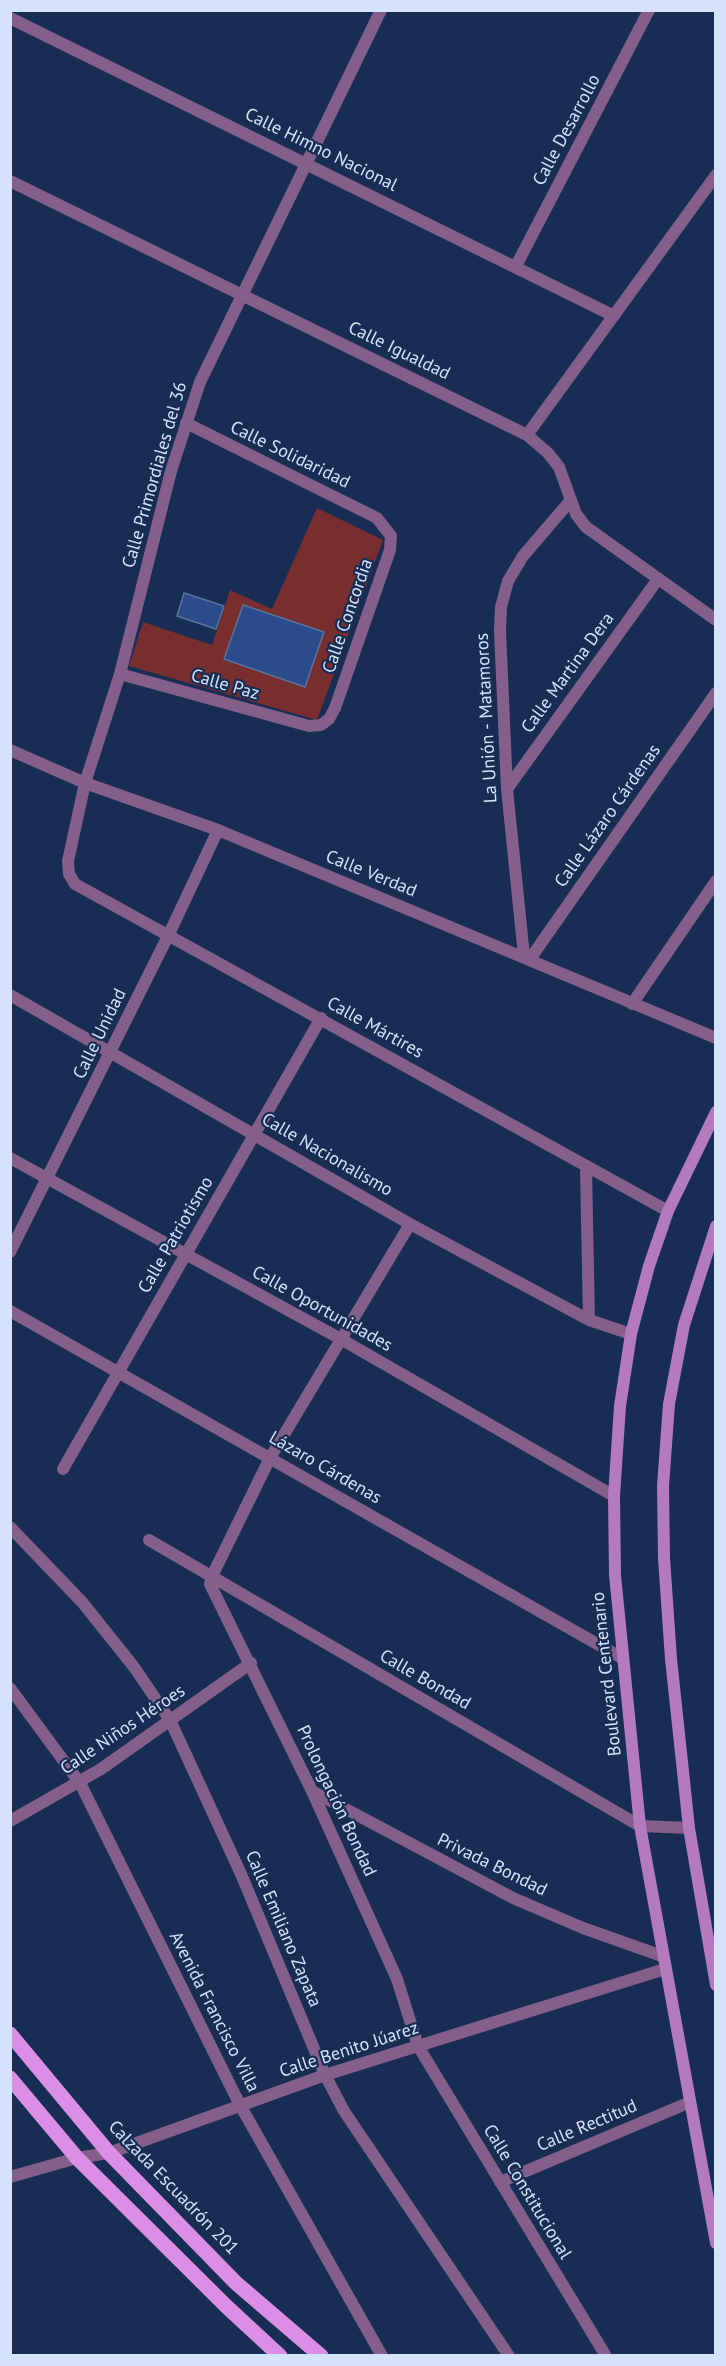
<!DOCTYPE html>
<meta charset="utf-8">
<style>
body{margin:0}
#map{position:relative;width:726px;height:2366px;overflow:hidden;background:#182d53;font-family:"PT Sans",sans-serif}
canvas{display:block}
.frame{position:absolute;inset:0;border:12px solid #d4e2fc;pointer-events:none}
</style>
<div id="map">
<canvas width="726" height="2366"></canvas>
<div class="frame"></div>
</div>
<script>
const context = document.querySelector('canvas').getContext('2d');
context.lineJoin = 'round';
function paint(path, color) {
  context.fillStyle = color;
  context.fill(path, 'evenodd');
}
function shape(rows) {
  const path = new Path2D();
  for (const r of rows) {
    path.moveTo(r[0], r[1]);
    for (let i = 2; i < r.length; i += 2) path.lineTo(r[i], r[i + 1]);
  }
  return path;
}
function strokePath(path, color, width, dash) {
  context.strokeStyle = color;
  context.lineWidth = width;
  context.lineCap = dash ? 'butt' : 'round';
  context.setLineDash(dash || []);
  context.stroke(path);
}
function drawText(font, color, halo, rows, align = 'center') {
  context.font = font + ' "PT Sans",sans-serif';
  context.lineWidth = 4.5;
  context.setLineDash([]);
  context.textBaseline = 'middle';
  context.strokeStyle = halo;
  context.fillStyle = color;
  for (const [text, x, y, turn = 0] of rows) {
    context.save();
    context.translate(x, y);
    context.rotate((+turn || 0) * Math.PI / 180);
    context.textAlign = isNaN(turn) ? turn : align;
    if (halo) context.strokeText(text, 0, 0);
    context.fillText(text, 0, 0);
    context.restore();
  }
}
paint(shape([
 [317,508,383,540,317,720,129,666,143,622,212,645,230,590,272,609]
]), '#782d2e');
const building = shape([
 [184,593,224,606,216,629,177,616,184,593],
 [243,605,324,632,305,687,224,659,243,605]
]);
paint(building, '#2a4c8b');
strokePath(building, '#5a729e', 1.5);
strokePath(shape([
 [381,10,200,382,171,471,120,674,85,783,68,861,69,874,75,884,668,1211],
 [10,18,614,316],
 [10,181,527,435,548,453,559,467,576,514,586,527,716,620],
 [516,266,649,10],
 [527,435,716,175],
 [120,674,309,726,321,725,329,719,335,708,390,550,391,536,377,518,186,423],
 [10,750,85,783,218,830,716,1038],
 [507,789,658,579],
 [524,956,507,789,500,631,501,607,508,581,523,556,571,500],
 [530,959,716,693],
 [10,995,410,1224,589,1320,631,1334],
 [632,1004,716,881],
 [10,1158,339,1338,614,1496],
 [586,1168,589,1320],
 [410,1224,270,1458,212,1576,210,1584,312,1791,397,1979,418,2046,606,2356],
 [10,1252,169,934,218,830],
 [10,1311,622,1658],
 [63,1469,321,1018],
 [10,1527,82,1602,134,1667,170,1720,241,1874,325,2075,344,2111,509,2356],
 [149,1540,640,1826,689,1828],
 [10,1688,80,1783,240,2105,382,2356],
 [312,1791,513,1898,583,1928,662,1956],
 [10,1821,101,1769,251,1663],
 [10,2177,77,2158,109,2153,325,2075,665,1969],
 [500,2182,688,2103]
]), '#845f8a', 12);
strokePath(shape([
 [716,1112,668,1211,649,1266,631,1334,620,1406,614,1496,615,1575,640,1826,716,2243],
 [716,1226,684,1325,669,1404,663,1486,664,1558,671,1659,689,1828,716,1985]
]), '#b47abe', 12);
strokePath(shape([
 [10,2034,109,2153,236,2283,321,2356],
 [10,2078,77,2158,226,2306,280,2356]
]), '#da8ee6', 15);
drawText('18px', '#d4e2fc', '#182d53', [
 ["Calle Desarrollo",567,130,-62],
 ["Calle Himno Nacional",321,150,26],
 ["Calle Igualdad",399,351,26],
 ["Calle Solidaridad",290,455,26],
 ["Calle Primordiales del 36",155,475,-74],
 ["Calle Concordia",348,616,-71],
 ["Calle Martina Dera",568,673,-54],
 ["Calle Paz",225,685,16],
 ["La Unión - Matamoros",487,718,-93],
 ["Calle Lázaro Cárdenas",608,816,-55],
 ["Calle Verdad",371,874,22],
 ["Calle Mártires",375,1028,29],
 ["Calle Unidad",100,1034,-64],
 ["Calle Nacionalismo",327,1155,30],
 ["Calle Patriotismo",176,1235,-60],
 ["Calle Oportunidades",322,1309,29],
 ["Lázaro Cárdenas",325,1468,30],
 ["Boulevard Centenario",607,1674,-96],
 ["Calle Bondad",425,1680,30],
 ["Calle Niños Héroes",123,1730,-34],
 ["Prolongación Bondad",336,1801,65],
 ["Privada Bondad",492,1865,26],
 ["Calle Emiliano Zapata",283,1929,67],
 ["Avenida Francisco Villa",214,2012,63],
 ["Calle Benito Júarez",349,2050,-18],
 ["Calle Rectitud",587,2126,-23],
 ["Calzada Escuadrón 201",173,2188,46],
 ["Calle Constitucional",527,2192,59]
]);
</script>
